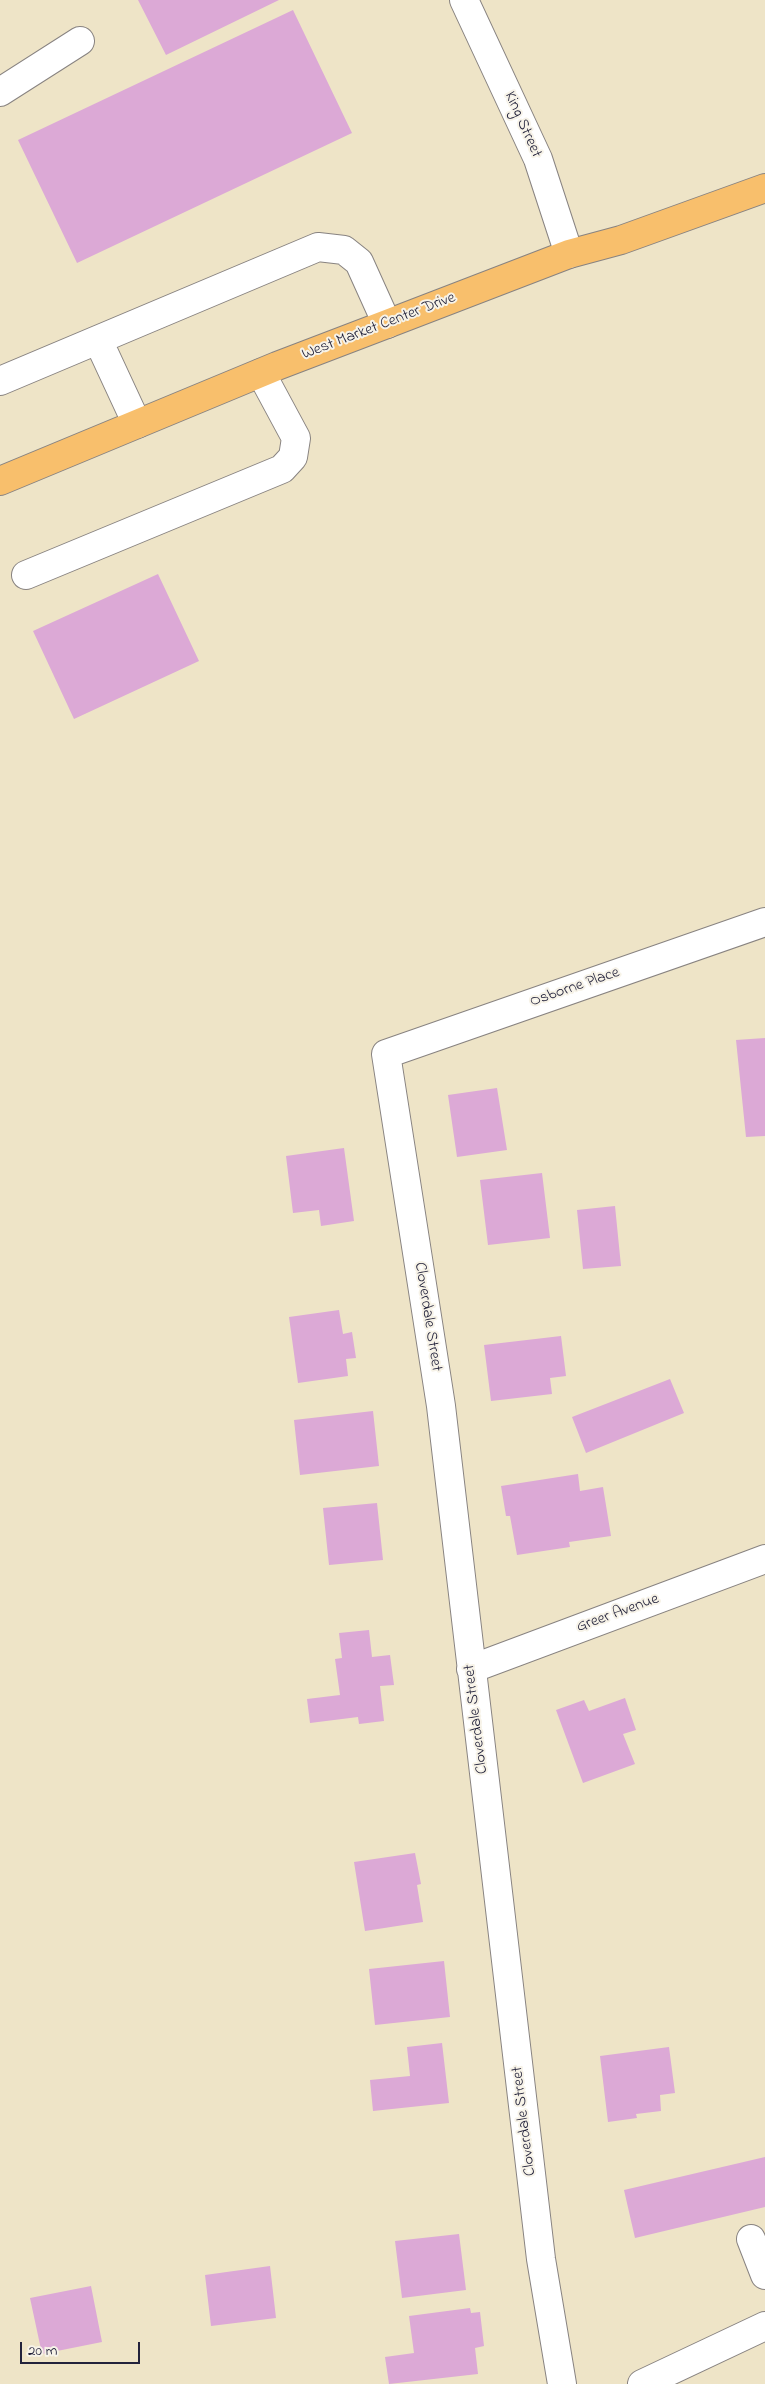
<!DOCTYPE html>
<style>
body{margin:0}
#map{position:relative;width:765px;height:2384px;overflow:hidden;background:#eee4c7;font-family:"Indie Flower",sans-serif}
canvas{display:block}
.scale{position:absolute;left:20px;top:2342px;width:120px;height:22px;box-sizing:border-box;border:2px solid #22223b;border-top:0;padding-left:6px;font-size:15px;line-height:18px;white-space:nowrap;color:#22223b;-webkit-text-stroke:4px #f7f3e8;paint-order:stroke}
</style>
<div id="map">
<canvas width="765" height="2384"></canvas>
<div class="scale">20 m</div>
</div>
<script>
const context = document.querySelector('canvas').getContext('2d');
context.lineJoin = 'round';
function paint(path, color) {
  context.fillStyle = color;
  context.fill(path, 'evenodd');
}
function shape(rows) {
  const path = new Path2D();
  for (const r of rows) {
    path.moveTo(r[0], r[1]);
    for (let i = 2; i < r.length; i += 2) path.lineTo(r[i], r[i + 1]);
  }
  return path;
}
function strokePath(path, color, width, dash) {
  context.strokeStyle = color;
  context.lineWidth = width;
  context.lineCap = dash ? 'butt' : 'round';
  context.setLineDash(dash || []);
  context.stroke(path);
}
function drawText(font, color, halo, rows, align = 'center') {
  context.font = font + ' "Indie Flower",sans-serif';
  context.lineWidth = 4;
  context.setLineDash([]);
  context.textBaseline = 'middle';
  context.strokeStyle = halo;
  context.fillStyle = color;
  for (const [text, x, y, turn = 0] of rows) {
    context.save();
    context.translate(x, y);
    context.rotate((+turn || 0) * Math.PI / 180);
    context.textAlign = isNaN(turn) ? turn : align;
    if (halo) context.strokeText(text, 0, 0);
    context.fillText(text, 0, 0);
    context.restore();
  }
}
paint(shape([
 [138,0,279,0,166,55],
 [293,10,352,133,77,263,18,140],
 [158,574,199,661,74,719,33,631],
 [765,1038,765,1136,746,1137,736,1040],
 [497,1088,507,1150,457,1157,448,1095],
 [344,1148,354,1221,321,1226,319,1210,293,1213,286,1156],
 [542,1173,550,1238,488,1245,480,1180],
 [615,1206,621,1266,583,1269,577,1210],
 [339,1310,343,1334,352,1332,356,1358,346,1359,348,1376,298,1383,289,1317],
 [561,1336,566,1376,550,1378,552,1394,491,1401,484,1345],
 [670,1379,684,1413,586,1453,572,1417],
 [373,1411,379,1466,300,1475,294,1420],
 [578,1474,580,1491,603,1487,611,1536,569,1542,570,1547,517,1555,510,1516,506,1516,501,1486],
 [377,1503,383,1560,329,1565,323,1508],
 [369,1630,372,1657,390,1655,394,1685,380,1686,384,1721,359,1724,358,1717,310,1723,307,1699,340,1695,335,1659,342,1658,339,1633],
 [625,1698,636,1730,623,1734,635,1764,583,1783,556,1710,584,1700,589,1711],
 [415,1853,421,1884,417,1885,423,1922,365,1931,354,1862],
 [444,1961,450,2017,375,2025,369,1969],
 [442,2043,449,2103,373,2111,370,2080,410,2076,407,2047],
 [669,2047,675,2093,660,2095,661,2111,636,2114,637,2118,608,2122,600,2056],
 [765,2157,765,2207,635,2238,624,2190],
 [459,2234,466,2290,402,2298,395,2241],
 [270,2266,276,2318,211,2326,205,2275],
 [91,2286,102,2342,42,2354,30,2298],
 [470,2308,471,2313,480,2312,484,2346,475,2348,478,2374,389,2384,385,2357,414,2353,409,2316]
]), '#dca9d6');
const minor = shape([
 [464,0,538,159,569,254],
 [0,92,80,41],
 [98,340,137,424],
 [0,381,318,247,344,250,359,262,387,324],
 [26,575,282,469,293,457,296,438,261,373],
 [471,1669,765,1559],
 [751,2239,765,2275],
 [562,2384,541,2259,441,1406,386,1054,765,922],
 [642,2384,765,2326]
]);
const major = shape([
 [0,481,277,366,387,324,569,254,621,240,765,188]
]);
strokePath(minor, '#888381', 30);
strokePath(major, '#888381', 30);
strokePath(minor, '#fff', 28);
strokePath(major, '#f8bf6c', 28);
drawText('16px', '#22223b', '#f7f3e8', [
 ["King Street",522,125,66],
 ["West Market Center Drive",379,327,-21],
 ["Osborne Place",575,988,-19],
 ["Cloverdale Street",427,1317,81],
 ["Greer Avenue",618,1614,-20],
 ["Cloverdale Street",477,1719,-97],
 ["Cloverdale Street",525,2121,-97]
]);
</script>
